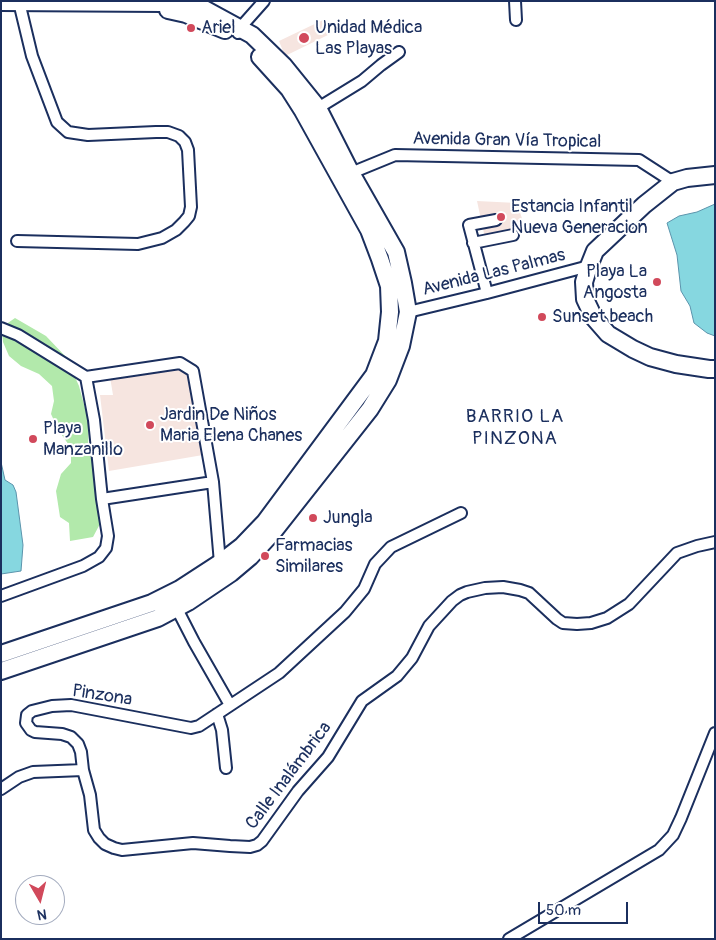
<!DOCTYPE html>
<meta charset="utf-8">
<style>
body{margin:0}
#map{position:relative;width:716px;height:940px;overflow:hidden;background:#fff;font-family:Pangolin,sans-serif}
canvas{display:block}
.frame{position:absolute;inset:0;border:2px solid #1b2f5e;pointer-events:none}
.north{position:absolute;left:15px;top:875px;width:50px;height:50px;box-sizing:border-box;background:#fff;border:1px solid #a4acbf;border-radius:50%;rotate:172deg;font-size:14px;font-weight:700;line-height:20px;text-align:center;color:#1b2f5e}
.north::after{content:'';display:block;margin:auto;width:18px;height:22px;background:#d1495b;clip-path:polygon(50% 0,100% 100%,50% 72%,0 100%)}
.scale{position:absolute;left:538px;top:902px;width:90px;height:22px;box-sizing:border-box;border:2px solid #1b2f5e;border-top:0;padding-left:6px;font-size:15px;line-height:18px;white-space:nowrap;color:#1b2f5e;-webkit-text-stroke:4px #fff;paint-order:stroke}
</style>
<div id="map">
<canvas width="716" height="940"></canvas>
<div class="frame"></div>
<div class="north">N</div>
<div class="scale">50 m</div>
</div>
<script>
const context = document.querySelector('canvas').getContext('2d');
context.lineJoin = 'round';
function paint(path, color) {
  context.fillStyle = color;
  context.fill(path, 'evenodd');
}
function shape(rows) {
  const path = new Path2D();
  for (const r of rows) {
    path.moveTo(r[0], r[1]);
    for (let i = 2; i < r.length; i += 2) path.lineTo(r[i], r[i + 1]);
  }
  return path;
}
function strokePath(path, color, width, dash) {
  context.strokeStyle = color;
  context.lineWidth = width;
  context.lineCap = dash ? 'butt' : 'round';
  context.setLineDash(dash || []);
  context.stroke(path);
}
function drawText(font, color, halo, rows, align = 'center') {
  context.font = font + ' Pangolin,sans-serif';
  context.lineWidth = 4;
  context.setLineDash([]);
  context.textBaseline = 'middle';
  context.strokeStyle = halo;
  context.fillStyle = color;
  for (const [text, x, y, turn = 0] of rows) {
    context.save();
    context.translate(x, y);
    context.rotate((+turn || 0) * Math.PI / 180);
    context.textAlign = isNaN(turn) ? turn : align;
    if (halo) context.strokeText(text, 0, 0);
    context.fillText(text, 0, 0);
    context.restore();
  }
}
paint(shape([
 [323,20,330,34,285,56,279,41],
 [477,201,517,203,526,231,485,238],
 [179,366,186,370,203,455,109,471,100,395,113,395,110,377]
]), '#f6e5e0');
paint(shape([
 [15,318,46,336,66,357,79,386,89,423,88,446,94,471,101,522,93,537,70,541,69,523,60,517,56,491,61,474,71,463,71,448,59,431,51,414,54,401,52,386,39,374,21,366,9,356,3,342,2,332,5,325]
]), '#b2e9ab');
const water = shape([
 [715,204,715,336,707,333,694,323,690,306,681,291,677,255,667,223,679,216,697,212,715,204],
 [1,462,5,480,13,485,16,492,23,545,21,571,1,574,1,462]
]);
paint(water, '#86d7e0');
strokePath(water, '#5b94ac', 1);
const street = shape([
 [515,1,516,20],
 [238,33,240,28,264,1],
 [318,108,362,81,381,65,399,52],
 [347,176,351,173,395,155,639,160,673,182],
 [17,241,138,244,162,238,176,230,184,222,189,216,191,207,188,150,185,142,179,136,168,132,156,132,88,135,68,132,57,122,32,56,19,2],
 [473,243,513,235],
 [487,293,469,225,496,220],
 [408,312,487,293,589,266],
 [1,328,18,335,86,377],
 [86,377,180,363,193,371,213,482,220,563,223,565],
 [102,499,213,482],
 [461,513,391,547,375,564,364,589,345,612,279,673,199,726,191,728,71,705,52,706,32,711,27,715,26,723,31,730,35,732,62,734,71,737,78,744,81,752,83,770,90,795,94,830,99,838,105,844,114,848,122,850,193,843,230,846,250,847,257,845,262,841,298,791,328,757,362,701,397,676,412,658,429,626,452,601,460,595,467,592,485,588,503,587,520,590,529,593,557,619,563,623,577,624,591,623,607,618,629,604,677,553,697,546,715,542],
 [1,596,83,566,99,557,106,548,108,536,102,499,94,420,86,377],
 [175,605,194,642,230,705],
 [217,714,222,730,226,768],
 [1,789,19,777,33,772,83,770],
 [509,939,659,850,673,835,681,818,715,733]
]);
const primary = shape([
 [1,2,163,3,195,4,252,35,284,66,318,108,351,173,396,252,403,283,408,312,401,346,388,380,370,409,273,532,250,557,231,573,188,602,158,618,1,671],
 [168,10,186,14,225,30],
 [715,175,687,178,673,182,644,205,595,251,589,266,584,282,585,299,594,318,608,334,633,349,650,357,676,364,709,369,715,369],
 [1,654,152,603,180,589,220,563,242,546,265,522,374,375,387,341,390,312,389,286,380,259,369,230,303,111,289,89,260,57]
]);
strokePath(street, '#1b2f5e', 14);
strokePath(primary, '#1b2f5e', 20);
strokePath(street, '#fff', 10);
strokePath(primary, '#fff', 16);
for (const [x, y, r, color] of [
 [191,28,5,"#d1495b"],
 [304,38,6,"#d1495b"],
 [501,217,5,"#d1495b"],
 [657,282,5,"#d1495b"],
 [542,317,5,"#d1495b"],
 [150,425,5,"#d1495b"],
 [33,439,5,"#d1495b"],
 [313,518,5,"#d1495b"],
 [265,556,5,"#d1495b"]
]) {
  const dot = new Path2D();
  dot.arc(x, y, r, 0, 2 * Math.PI);
  context.fillStyle = color;
  context.fill(dot);
  strokePath(dot, '#fff', 2);
}
drawText('18px', '#1b2f5e', '#fff', [
 ["Ariel",201,28],
 ["Unidad Médica",315,28],
 ["Las Playas",315,49],
 ["Estancia Infantil",511,207],
 ["Nueva Generacion",511,228],
 ["Playa La",647,272,"right"],
 ["Angosta",647,293,"right"],
 ["Sunset beach",552,317],
 ["Jardin De Niños",160,415],
 ["Maria Elena Chanes",160,436],
 ["Playa",43,429],
 ["Manzanillo",43,450],
 ["Jungla",323,518],
 ["Farmacias",275,546],
 ["Similares",275,567]
], 'left');
drawText('18px', '#1b2f5e', '#fff', [
 ["Avenida Gran Vía Tropical",507,141,1],
 ["Avenida Las Palmas",494,273,-14],
 ["Pinzona",102,696,9],
 ["Calle Inalámbrica",289,776,-53]
]);
context.letterSpacing = '1px';
drawText('19px', '#1b2f5e', '#fff', [
 ["BARRIO LA",515,417],
 ["PINZONA",515,439]
]);
context.letterSpacing = '0px';
</script>
